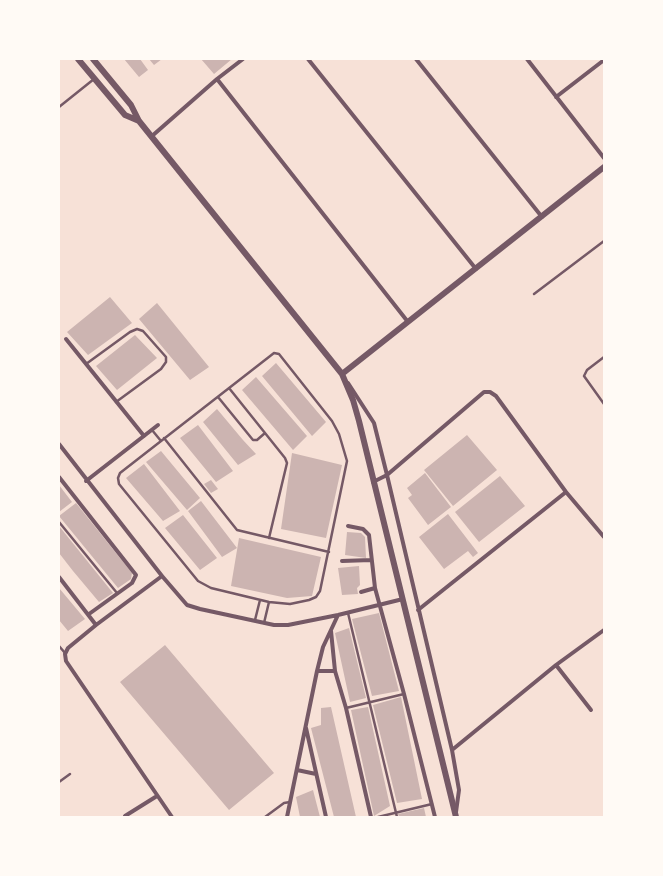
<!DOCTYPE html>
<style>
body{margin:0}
#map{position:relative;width:663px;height:876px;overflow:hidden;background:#f7e1d7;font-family:"Nunito Sans",sans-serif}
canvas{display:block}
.frame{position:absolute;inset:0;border:60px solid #fffaf5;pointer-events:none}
</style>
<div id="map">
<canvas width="663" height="876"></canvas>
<div class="frame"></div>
</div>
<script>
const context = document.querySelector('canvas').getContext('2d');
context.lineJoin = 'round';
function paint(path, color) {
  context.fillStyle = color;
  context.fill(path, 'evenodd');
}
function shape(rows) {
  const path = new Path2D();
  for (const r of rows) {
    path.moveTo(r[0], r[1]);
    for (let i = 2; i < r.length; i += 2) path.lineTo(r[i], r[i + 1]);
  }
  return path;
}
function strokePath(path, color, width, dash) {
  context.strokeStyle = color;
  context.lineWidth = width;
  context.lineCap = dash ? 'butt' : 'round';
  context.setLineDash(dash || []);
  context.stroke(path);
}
paint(shape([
 [124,59,140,59,148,70,139,77],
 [149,59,162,59,154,65],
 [201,59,232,59,214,74],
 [110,297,132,323,88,355,67,332],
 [157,303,209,367,190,380,139,319],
 [135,335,157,358,117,390,96,366],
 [276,363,326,422,312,436,262,376],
 [256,377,307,436,293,450,242,390],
 [217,409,243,440,256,454,238,465,203,422],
 [198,425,233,471,216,482,180,438],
 [467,435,497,470,453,506,424,470],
 [161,451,200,498,187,510,146,462],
 [292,453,342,465,326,538,281,529],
 [144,464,180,511,163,521,126,478],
 [425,473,451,507,428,525,408,498,412,495,407,488],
 [500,476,525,506,479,542,455,512],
 [211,480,218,489,211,493,204,484],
 [59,485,72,502,59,512],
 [201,501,237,548,222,557,188,511],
 [76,503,132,573,131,579,118,588,59,516],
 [448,514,478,553,473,557,468,551,444,569,419,537],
 [183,515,217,558,200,570,165,528],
 [59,526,84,557,113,593,99,602,73,571,59,553],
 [347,532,361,533,365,537,366,558,345,555],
 [239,538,321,557,312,596,287,598,231,586],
 [359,566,360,585,357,588,358,594,342,595,338,568],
 [59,588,85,619,68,631,59,620],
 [379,613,399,691,372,696,352,619],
 [349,628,366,698,350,702,335,633],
 [165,645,274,773,229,810,120,682],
 [401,697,422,799,397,803,373,705],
 [331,707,356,817,334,817,311,728,321,725,321,708],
 [368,707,390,806,374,816,351,710],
 [313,790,320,817,300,817,296,797],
 [424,808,426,817,399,817,398,814]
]), '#ccb4b1');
strokePath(shape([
 [59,107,94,79],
 [534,294,604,241],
 [274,353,279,354,332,421,339,434,347,461,320,591,316,597,309,600,290,604,269,602,211,588,198,581,119,484,118,478,120,473,274,353],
 [604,357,587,370,584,376,604,404],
 [86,364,130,332,137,329,143,331,166,357,166,362,161,369,116,402],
 [229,388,285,458,287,463,269,538],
 [218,397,253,440,257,440,265,433],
 [152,430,161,441],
 [164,438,237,530,329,552],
 [59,522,117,593],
 [348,613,397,817],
 [255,620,260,600],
 [264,623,269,602],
 [59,646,65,653],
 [346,708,404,694],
 [59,782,70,774],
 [265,817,284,803,290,802],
 [378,817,432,804]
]), '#755966', 2.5);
strokePath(shape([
 [308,59,476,269],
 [416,59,542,217],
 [527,59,604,158],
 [217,79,408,322],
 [556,97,604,60],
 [152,136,217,79,243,59],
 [66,339,144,436],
 [348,383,374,423,387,475,452,750,459,790,456,812],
 [59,444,162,576,187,605,200,609,274,625,288,625,338,615,403,599],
 [59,477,136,575,132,583,89,614],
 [86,481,158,425],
 [373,482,387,475,484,392,490,392,496,396,566,492,604,537],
 [348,526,363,529,369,535,375,588],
 [342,561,371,560],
 [162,576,96,625,68,648,65,654,66,661,172,817],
 [59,577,96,625],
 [361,592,375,588,404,694,435,817],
 [418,610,566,492],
 [331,631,335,671,346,708,371,817],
 [556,665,591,710],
 [317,671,335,671],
 [306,728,326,817],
 [452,750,556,665,604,630],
 [297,770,316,774],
 [125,816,157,796],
 [287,817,317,671,323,647,338,615]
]), '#755966', 4);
strokePath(shape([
 [78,59,125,115,139,121],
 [93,59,131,105,139,121,342,374,353,400,359,421,456,817],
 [342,374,604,167]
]), '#755966', 6);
</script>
